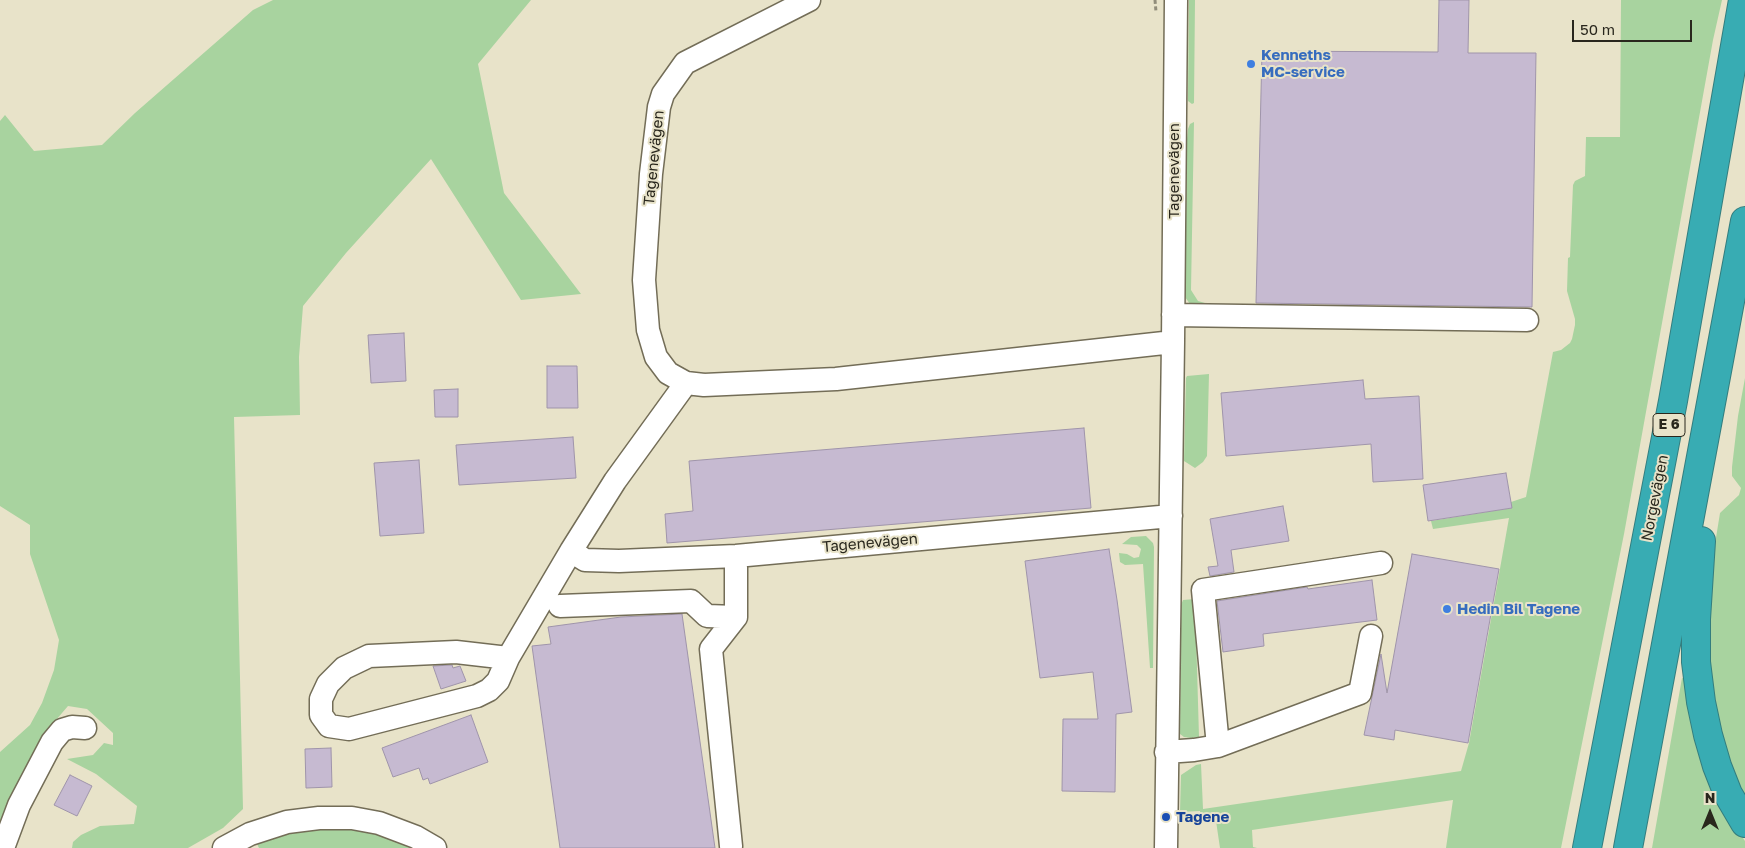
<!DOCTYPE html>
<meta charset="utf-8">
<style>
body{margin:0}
#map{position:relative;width:1745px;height:848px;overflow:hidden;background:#e8e3c9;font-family:"Golos Text",sans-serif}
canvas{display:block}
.north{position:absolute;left:1685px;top:788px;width:50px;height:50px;-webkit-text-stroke:4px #e8e3c9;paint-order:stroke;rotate:0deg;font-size:14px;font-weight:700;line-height:20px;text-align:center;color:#29271d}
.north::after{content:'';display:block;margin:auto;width:18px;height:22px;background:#29271d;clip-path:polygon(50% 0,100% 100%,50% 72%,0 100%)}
.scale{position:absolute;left:1572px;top:20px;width:120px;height:22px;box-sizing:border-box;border:2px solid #29271d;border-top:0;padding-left:6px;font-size:15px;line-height:18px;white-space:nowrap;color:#29271d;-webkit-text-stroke:4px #e8e3c9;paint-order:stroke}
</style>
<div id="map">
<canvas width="1745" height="848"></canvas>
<div class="north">N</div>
<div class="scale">50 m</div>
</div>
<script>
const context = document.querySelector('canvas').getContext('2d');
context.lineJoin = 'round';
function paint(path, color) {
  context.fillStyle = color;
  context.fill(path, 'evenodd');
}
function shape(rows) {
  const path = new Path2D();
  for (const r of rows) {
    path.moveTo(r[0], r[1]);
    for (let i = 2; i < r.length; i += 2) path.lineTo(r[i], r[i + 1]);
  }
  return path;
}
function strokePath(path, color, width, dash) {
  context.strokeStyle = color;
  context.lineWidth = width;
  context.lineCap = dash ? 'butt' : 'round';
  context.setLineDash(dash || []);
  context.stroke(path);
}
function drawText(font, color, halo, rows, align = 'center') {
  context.font = font + ' "Golos Text",sans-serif';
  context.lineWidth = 4;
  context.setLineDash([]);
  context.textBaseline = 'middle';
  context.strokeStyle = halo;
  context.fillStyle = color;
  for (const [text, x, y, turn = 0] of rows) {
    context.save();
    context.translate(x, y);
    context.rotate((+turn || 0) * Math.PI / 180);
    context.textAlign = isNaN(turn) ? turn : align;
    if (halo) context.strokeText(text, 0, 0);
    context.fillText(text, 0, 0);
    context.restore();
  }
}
paint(shape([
 [273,0,531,0,478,64,504,193,581,294,521,300,431,159,346,253,303,306,299,357,300,415,234,417,243,809,223,828,188,848,72,848,73,842,81,835,100,826,134,824,137,806,96,774,67,759,93,755,104,743,113,745,113,733,87,709,68,706,50,727,26,766,0,831,0,752,30,725,42,703,54,670,59,640,30,554,30,525,0,506,0,121,5,115,34,151,102,145,135,113,253,10],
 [1189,0,1195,0,1194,103,1192,104,1188,101,1188,94],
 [1621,0,1722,0,1713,40,1624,534,1561,848,1446,848,1453,800,1252,830,1253,847,1257,848,1220,848,1216,821,1201,822,1200,811,1180,812,1181,775,1196,765,1201,764,1203,809,1461,771,1469,743,1509,518,1433,529,1431,521,1511,508,1511,502,1526,497,1553,352,1561,350,1570,343,1572,339,1575,325,1575,319,1567,291,1568,258,1570,257,1573,185,1575,181,1585,176,1586,137,1620,137],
 [1194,122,1191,290,1198,301,1205,303,1205,306,1190,304,1185,297,1185,292,1187,139,1188,129,1190,124],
 [1209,374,1207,456,1203,462,1195,468,1184,461,1186,378,1187,376],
 [1745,378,1745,807,1723,758,1707,664,1709,581,1720,513,1739,495,1741,488,1732,476,1732,467,1738,416],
 [1146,536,1153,543,1154,547,1153,668,1150,668,1143,564,1125,565,1120,562,1119,553,1127,554,1134,558,1139,557,1141,549,1137,545,1122,544,1131,537],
 [1195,599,1199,737,1191,738,1184,737,1180,734,1181,605,1183,600],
 [1682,678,1685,679,1726,813,1745,841,1745,848,1652,848],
 [362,824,416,848,259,848,257,844,274,834]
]), '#a8d39f');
const building = shape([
 [1439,0,1469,0,1468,53,1536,53,1532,307,1256,303,1262,51,1438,52,1439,0],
 [404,333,406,381,371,383,368,335,404,333],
 [547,366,577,366,578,408,547,408,547,366],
 [1363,380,1365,399,1419,396,1423,479,1373,482,1371,444,1226,456,1221,393,1363,380],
 [458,389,458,417,435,417,434,390,458,389],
 [1084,428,1091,508,667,543,665,514,693,511,689,461,1084,428],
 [573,437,576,478,459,485,456,445,573,437],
 [419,460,424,533,380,536,374,463,419,460],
 [1506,473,1512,508,1428,521,1423,485,1506,473],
 [1283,506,1289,541,1231,550,1234,572,1210,576,1208,567,1218,566,1210,519,1283,506],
 [1109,549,1117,600,1132,712,1116,714,1115,792,1062,791,1063,719,1098,719,1093,672,1040,678,1025,561,1109,549],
 [1412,554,1499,569,1468,743,1395,730,1394,740,1364,735,1381,654,1387,693,1412,554],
 [1372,580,1377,620,1263,634,1264,646,1223,652,1217,601,1307,587,1308,589,1372,580],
 [682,614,715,848,560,848,532,646,551,644,548,627,621,617,682,614],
 [452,665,453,668,460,666,466,681,441,689,433,666,452,665],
 [471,715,488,762,430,784,428,778,423,780,419,768,393,777,382,748,471,715],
 [331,748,332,787,306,788,305,749,331,748],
 [70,775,92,786,77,816,54,805,70,775]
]);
paint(building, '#c6bad1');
strokePath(building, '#9f94aa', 1);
const minor = shape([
 [809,0,685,63,663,94,659,107,651,174,644,280,648,330,656,357,668,373,686,383,704,385,836,379,1173,342],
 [1173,315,1527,320],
 [571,551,585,560,619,561,736,556,1171,516],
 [560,606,691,601,707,616,736,617],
 [508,658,456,652,369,656,344,668,328,684,321,699,321,715,329,726,349,729,477,696,489,690,498,681,508,658,571,551,615,481,686,383],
 [1218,746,1203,590,1381,563],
 [1166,752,1194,750,1218,746,1360,693,1371,636],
 [731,846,711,649,736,617,736,556],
 [3,848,19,805,52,742,62,730,72,727,85,728],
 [224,848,250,834,287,822,319,818,352,818,379,823,416,837,435,848],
 [1166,848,1173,342,1176,0]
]);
const highway = shape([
 [1701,541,1696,619,1696,662,1701,702,1708,735,1717,766,1728,794,1745,823],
 [1587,848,1673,401,1743,0],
 [1628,848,1745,221]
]);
strokePath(minor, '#736d57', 25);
strokePath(highway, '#337d7e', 30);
strokePath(shape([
 [1155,0,1156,12]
]), '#918d7a', 3, [4, 2.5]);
strokePath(minor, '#fff', 22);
strokePath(highway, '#38acb3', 28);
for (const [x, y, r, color] of [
 [1251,64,5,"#3f7fe0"],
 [1447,609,5,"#3f7fe0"],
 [1166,817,5,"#1a4fb4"]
]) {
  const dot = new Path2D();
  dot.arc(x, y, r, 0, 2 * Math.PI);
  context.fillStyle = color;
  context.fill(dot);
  strokePath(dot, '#e8e3c9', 2);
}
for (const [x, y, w] of [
 [1669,425,32]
]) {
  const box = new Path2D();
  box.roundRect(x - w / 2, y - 11.5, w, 23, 4);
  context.fillStyle = '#e8e3c9';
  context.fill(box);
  strokePath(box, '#29271d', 1);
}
drawText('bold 14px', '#29271d', null, [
 ["E 6",1669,425]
]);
drawText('bold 15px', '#366cbe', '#e8e3c9', [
 ["Kenneths",1261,55],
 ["MC-service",1261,72],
 ["Hedin Bil Tagene",1457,609]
], 'left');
drawText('15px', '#29271d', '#e8e3c9', [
 ["Tagenevägen",654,158,-84],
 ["Tagenevägen",1174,171,-90],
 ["Norgevägen",1655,498,-79],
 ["Tagenevägen",870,543,-5]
]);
drawText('bold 15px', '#164399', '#e8e3c9', [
 ["Tagene",1176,817]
], 'left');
</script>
